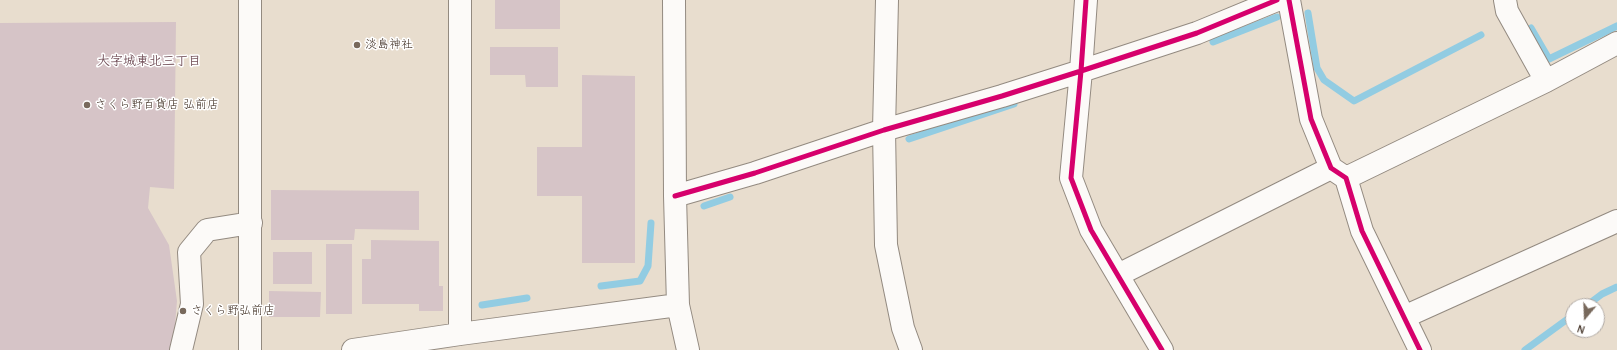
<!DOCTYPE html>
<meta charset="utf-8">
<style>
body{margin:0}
#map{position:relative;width:1617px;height:350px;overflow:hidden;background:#e8ddce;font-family:"Comic Neue",sans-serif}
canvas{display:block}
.north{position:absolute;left:1565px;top:298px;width:40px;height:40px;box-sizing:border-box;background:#fff;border:1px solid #b1aaa5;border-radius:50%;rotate:199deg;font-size:11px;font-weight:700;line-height:16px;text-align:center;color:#3b2a1e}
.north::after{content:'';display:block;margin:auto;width:14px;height:18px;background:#78695c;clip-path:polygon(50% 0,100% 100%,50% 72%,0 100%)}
</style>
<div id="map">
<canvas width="1617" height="350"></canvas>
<div class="north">N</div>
</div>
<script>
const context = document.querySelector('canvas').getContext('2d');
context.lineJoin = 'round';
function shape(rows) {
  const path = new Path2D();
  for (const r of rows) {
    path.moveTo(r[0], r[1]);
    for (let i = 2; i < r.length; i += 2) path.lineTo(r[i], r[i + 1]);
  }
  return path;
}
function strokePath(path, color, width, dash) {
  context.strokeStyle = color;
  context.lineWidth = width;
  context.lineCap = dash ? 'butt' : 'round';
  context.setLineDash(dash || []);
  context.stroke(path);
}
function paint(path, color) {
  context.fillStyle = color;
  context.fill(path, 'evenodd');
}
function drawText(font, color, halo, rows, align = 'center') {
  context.font = font + ' "Comic Neue","Klee One",sans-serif';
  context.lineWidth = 3;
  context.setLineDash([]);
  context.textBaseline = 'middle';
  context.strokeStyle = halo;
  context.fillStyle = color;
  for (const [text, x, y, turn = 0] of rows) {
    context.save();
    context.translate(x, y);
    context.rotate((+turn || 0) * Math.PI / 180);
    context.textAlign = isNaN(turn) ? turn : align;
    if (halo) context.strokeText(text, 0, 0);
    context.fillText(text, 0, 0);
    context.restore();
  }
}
strokePath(shape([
 [1308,13,1317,68,1324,80,1354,101,1481,35],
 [1531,28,1549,59,1617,26],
 [1213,42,1277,17],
 [909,139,1014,104],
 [704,206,730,197],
 [601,286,640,281,648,266,651,223],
 [482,305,527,298],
 [1586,306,1602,294,1617,287],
 [1525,350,1573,315]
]), '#92cce2', 7);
paint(shape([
 [495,0,560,0,560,29,495,29],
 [176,22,174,189,150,187,148,208,169,245,177,301,173,350,0,350,0,23],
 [490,47,558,47,558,87,526,87,525,75,490,75],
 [582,75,635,76,635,263,582,263,582,196,537,196,537,147,582,147],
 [271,190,419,191,419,230,355,229,354,240,271,240],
 [371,240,439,241,439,286,443,286,443,311,419,311,419,304,362,304,362,259,371,259],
 [326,244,352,244,352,314,326,314],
 [273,252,312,252,312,284,273,284],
 [269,291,321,292,320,317,269,317]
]), '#d6c4c7');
const minor = shape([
 [250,0,250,350],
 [674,0,675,196,678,305,688,350],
 [887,0,884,130,886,245,903,328,911,350],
 [1086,0,1081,71,1071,178,1091,230,1162,350],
 [1289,0,1311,119,1331,168,1346,178,1362,231,1420,350],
 [1505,0,1507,11,1546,81],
 [1346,178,1546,81,1617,43],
 [675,196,755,173,884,130,1002,96,1081,71,1197,33,1277,0],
 [1118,275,1331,168],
 [1404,317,1617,221],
 [460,334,460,0],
 [181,350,192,304,189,252,207,230,251,223],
 [353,350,460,334,678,305]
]);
strokePath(minor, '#938a80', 24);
strokePath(minor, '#fcfaf8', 22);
strokePath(shape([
 [1086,0,1081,71,1071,178,1091,230,1162,350],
 [1289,0,1311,119,1331,168,1346,178,1362,231,1420,350],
 [675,196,755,173,884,130,1002,96,1081,71,1197,33,1277,0]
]), '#d6006c', 5);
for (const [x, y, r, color] of [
 [357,45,4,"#78695c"],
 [87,105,4,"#78695c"],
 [183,311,4,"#78695c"]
]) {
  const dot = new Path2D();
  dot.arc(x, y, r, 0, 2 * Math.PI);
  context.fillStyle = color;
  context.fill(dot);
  strokePath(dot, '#fff', 1.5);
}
drawText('12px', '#3b2a1e', '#fff', [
 ["淡島神社",365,45],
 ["さくら野百貨店 弘前店",95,105],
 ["さくら野弘前店",191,311]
], 'left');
drawText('bold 13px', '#74525b', '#fff', [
 ["大字城東北三丁目",149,61]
]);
</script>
